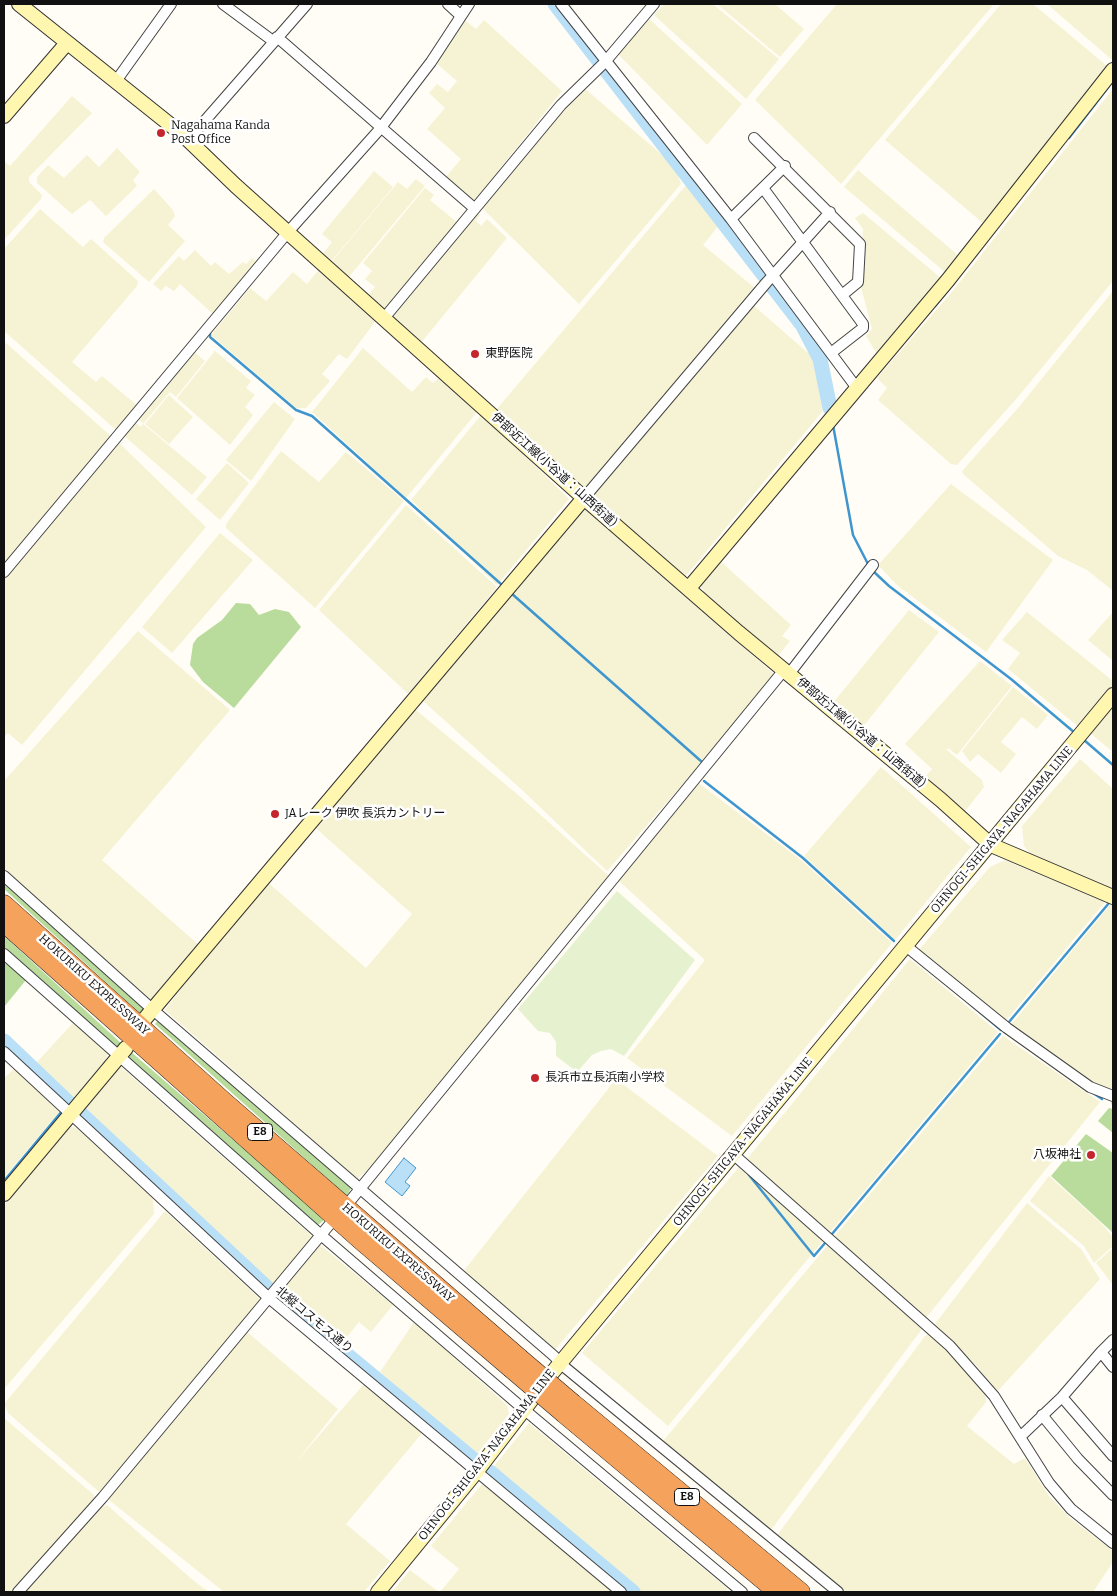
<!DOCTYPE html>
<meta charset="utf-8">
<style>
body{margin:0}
#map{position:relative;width:1117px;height:1596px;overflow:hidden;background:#fffdf5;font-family:Bitter,serif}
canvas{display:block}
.frame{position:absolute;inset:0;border:5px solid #111;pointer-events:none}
</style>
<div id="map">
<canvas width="1117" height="1596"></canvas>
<div class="frame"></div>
</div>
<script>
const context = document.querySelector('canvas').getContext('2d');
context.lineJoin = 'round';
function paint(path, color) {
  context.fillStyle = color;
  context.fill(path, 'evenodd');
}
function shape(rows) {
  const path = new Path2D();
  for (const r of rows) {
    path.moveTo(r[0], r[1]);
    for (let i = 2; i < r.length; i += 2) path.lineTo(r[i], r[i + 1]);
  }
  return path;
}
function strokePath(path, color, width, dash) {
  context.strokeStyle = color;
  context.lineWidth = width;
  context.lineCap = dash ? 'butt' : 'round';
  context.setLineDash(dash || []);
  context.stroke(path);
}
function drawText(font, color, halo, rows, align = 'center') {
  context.font = font + ' Bitter,"Noto Sans JP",serif';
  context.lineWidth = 5;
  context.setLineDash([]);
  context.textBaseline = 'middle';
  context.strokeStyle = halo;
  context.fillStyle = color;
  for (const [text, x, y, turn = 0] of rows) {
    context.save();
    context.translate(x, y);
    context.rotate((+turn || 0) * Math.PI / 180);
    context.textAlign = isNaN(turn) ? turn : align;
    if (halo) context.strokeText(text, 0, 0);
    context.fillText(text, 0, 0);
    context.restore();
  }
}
paint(shape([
 [664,4,713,4,779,59,746,99,654,15],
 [717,4,775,4,804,29,780,57],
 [837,4,994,4,841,184,755,100],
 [1001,4,1033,4,1107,66,984,224,885,140],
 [1047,4,1113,4,1113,59,1111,59],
 [647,17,742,104,707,145,617,53],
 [464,20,476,29,484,20,562,91,474,201,469,200,444,179,461,159,427,129,445,108,429,93,437,84,448,92,457,81,436,63],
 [583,87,675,166,681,184,579,304,481,207],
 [1113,89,1113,281,1018,397,957,465,951,464,878,400,887,388,877,378,951,293],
 [72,96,92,113,29,177,29,182,42,195,41,199,4,240,4,161,10,166],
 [117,148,140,172,133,180,137,186,106,216,90,200,72,214,37,183,37,177,48,165,64,178,87,155,99,167],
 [858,170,959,256,946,273,844,187],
 [374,171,393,187,330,263,321,256,332,242,322,234],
 [416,179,425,186,348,278,330,264,398,182,407,189],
 [687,184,719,225,703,245,755,288,586,490,496,410],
 [425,188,434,195,430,200,458,223,385,311,368,296,375,287,365,279,372,271,363,263],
 [154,189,173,210,175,216,168,225,185,241,149,282,103,242,104,238],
 [40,209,83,247,91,239,138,281,137,286,72,362,96,382,102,376,138,406,119,429,116,430,4,331,4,249],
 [476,212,480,215,476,221,481,226,487,219,507,238,420,344,390,316],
 [863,213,941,278,877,354,866,336,872,329,861,287,863,229,855,218],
 [195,250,211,266,215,262,229,274,243,262,246,264,252,258,258,263,214,315,180,284,174,291,166,286,161,291,153,284,179,256,184,261],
 [321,267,378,318,347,359,339,354,322,374,330,381,306,408,296,408,211,335,250,288,266,301,293,272,307,284],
 [1113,291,1113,591,1087,570,1058,556,963,474,962,471,1018,408],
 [753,305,815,359,823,403,822,412,685,577,592,495],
 [6,343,112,437,4,567,4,346],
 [363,348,412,392,426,377,433,383,439,378,477,412,406,498,312,412],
 [192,350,205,361,176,397,170,392,143,424,207,477,192,495,123,435,133,421,141,427,143,423,136,418],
 [215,351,251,381,246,388,255,395,245,407,253,415,230,445,177,398],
 [169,395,193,417,169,444,145,424],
 [274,402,295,419,251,481,226,460],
 [482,414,569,499,497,585,411,500],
 [117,441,206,527,22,745,8,733,4,737,4,572],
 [281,451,319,482,346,452,404,501,315,608,226,528,226,524],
 [227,463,249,483,220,520,196,499],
 [951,484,1053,560,986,652,897,585,878,565],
 [406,505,497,587,408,694,319,610],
 [583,507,774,674,702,762,607,871,522,790,423,701],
 [220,533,253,560,172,653,142,627],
 [718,559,791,625,782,636,790,641,777,657,702,594,704,591,699,584],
 [909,610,939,632,862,728,832,704],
 [1027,612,1113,681,1113,686,1080,728,1008,669,1020,653,1002,640],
 [1113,612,1113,661,1088,640],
 [138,631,230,710,102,860,199,945,151,1004,4,873,4,781],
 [980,661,1012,686,957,755,948,748,947,750,982,780,984,787,963,814,923,779,932,769,905,744],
 [1013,687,1048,715,1037,729,1022,717,1001,742,1016,754,1001,773,978,754,970,762,962,751],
 [1113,704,1113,752,1090,733],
 [410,705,516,793,610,877,373,1165,357,1179,165,1010,264,879,366,968,412,914,310,823],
 [1080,759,1113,789,1113,892,1034,858,1024,846,1022,826],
 [881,767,971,847,895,940,804,856],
 [697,782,801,860,892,943,732,1136,627,1058,705,960,619,881],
 [1005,860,1105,902,1005,1022,918,951,990,867],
 [1111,904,1113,905,1113,1089,1092,1084,1010,1026],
 [910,959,998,1032,830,1232,747,1159],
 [73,1023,108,1054,104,1064,74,1098,36,1063],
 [1003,1036,1100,1102,926,1318,834,1237],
 [120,1066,313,1237,274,1286,84,1109],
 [15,1068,59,1112,4,1178,4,1078],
 [616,1079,718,1156,554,1351,462,1273],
 [71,1126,78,1129,153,1199,154,1214,4,1389,4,1205],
 [739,1167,823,1241,668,1426,582,1353],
 [1049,1176,1101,1223,1113,1237,1113,1246,1094,1263,1084,1246,1030,1201],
 [1027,1203,1081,1249,1100,1279,997,1392,977,1366,937,1329,935,1324],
 [165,1211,261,1300,102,1492,98,1491,8,1413,4,1404],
 [319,1244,393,1305,371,1332,359,1322,342,1343,280,1292],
 [828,1245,922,1329,771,1530,663,1441],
 [1113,1248,1113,1285,1096,1263],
 [414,1322,507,1405,509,1414,476,1455,380,1372],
 [246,1331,338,1409,296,1462,364,1384,423,1432,346,1524,390,1561,364,1592,224,1592,109,1500,108,1495],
 [929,1334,949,1351,986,1393,986,1402,967,1426,1014,1464,1025,1458,1049,1496,1070,1518,1113,1551,1113,1562,1093,1592,843,1592,781,1541,778,1534,925,1336],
 [4,1418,94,1495,95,1500,14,1592,4,1592],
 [529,1423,728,1589,725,1592,641,1592,491,1470],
 [482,1484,510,1506,613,1592,440,1592,459,1569,431,1546],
 [107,1505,194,1581,209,1592,25,1592,97,1509],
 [410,1570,439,1592,392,1592]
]), '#f6f3d4');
paint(shape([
 [236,603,250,604,259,615,275,609,289,612,301,627,234,708,203,682,190,665,193,644,197,638,222,620],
 [4,873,146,1003,144,1017,4,889],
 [4,936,122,1044,118,1047,113,1047,4,948],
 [6,963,26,980,4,1007,4,966],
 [160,1018,352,1186,347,1196,155,1024],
 [130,1051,325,1219,316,1227,129,1062],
 [1109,1108,1113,1109,1113,1133,1098,1121],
 [1086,1134,1113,1153,1113,1233,1051,1176]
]), '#b9dc9c');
paint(shape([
 [617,891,695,960,624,1056,611,1049,601,1051,592,1055,577,1072,556,1056,556,1042,550,1033,538,1031,518,1009]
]), '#e6f2cf');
const water = shape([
 [404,1158,416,1168,405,1182,410,1186,402,1196,385,1182,404,1158]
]);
paint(water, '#b9e0f7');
strokePath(water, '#3f96cf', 1);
strokePath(shape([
 [1069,138,1113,81],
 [935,306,954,283],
 [210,332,210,337,296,410,312,416,501,584],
 [833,425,853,535,869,566],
 [873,571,889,586,1011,679,1075,733],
 [511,593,702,762],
 [1084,740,1113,765],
 [704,781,803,858,894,941],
 [969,1003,1001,1030],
 [1009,1022,1109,903],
 [1093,1093,1102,1099],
 [1113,1102,1113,1104],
 [749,1175,814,1256,825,1243],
 [4,1181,62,1111],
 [832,1234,1000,1034]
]), '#3f96cf', 2.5);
strokePath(shape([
 [555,4,803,326,820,359,830,408],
 [4,1041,72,1106],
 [79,1112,276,1296,473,1459],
 [490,1472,633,1592]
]), '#b9e0f7', 15);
const street = shape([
 [223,4,273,41],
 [448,4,460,15],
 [561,4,731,219,856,387],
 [277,37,474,208],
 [116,81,171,4],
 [754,138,860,244,858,282,842,295],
 [188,140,307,4],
 [763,188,863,324,863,328,831,353],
 [731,219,785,166],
 [385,317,561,105,605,62,654,4],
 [584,498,766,283,830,212],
 [4,572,288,232,379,130,431,62,469,4],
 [789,674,873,565],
 [4,876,152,1009,554,1356,562,1365,838,1592],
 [906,946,1007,1028,1090,1087,1113,1096],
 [4,954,321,1235,520,1406,742,1592],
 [4,1052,270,1299,621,1592],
 [733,1154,950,1346,994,1396,1049,1483,1071,1509,1113,1543],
 [350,1201,784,670],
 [1113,1340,1101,1352,1113,1367],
 [1062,1397,1113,1456],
 [1042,1415,1078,1459,1113,1495],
 [1020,1437,1062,1397,1101,1352],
 [18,1592,103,1497,330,1224]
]);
const secondary = shape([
 [19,4,183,135,236,186,584,498,739,633,941,800,991,845,1113,897],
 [4,116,67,43],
 [689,588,948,280,1113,70],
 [143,1021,584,498],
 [4,1194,126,1048],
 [378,1592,477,1471,552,1373,1113,695]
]);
const highway = shape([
 [4,904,225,1102,520,1358],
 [4,923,360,1240,510,1368],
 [573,1403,801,1592],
 [564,1414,777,1592]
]);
strokePath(street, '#444', 12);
strokePath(secondary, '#333', 16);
strokePath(highway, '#222', 19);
strokePath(street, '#fff', 10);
strokePath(secondary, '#fff6b0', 14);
strokePath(highway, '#f5a25d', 18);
const highwayBridge = shape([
 [520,1358,573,1403],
 [510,1368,564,1414]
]);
strokePath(highwayBridge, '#222', 19, []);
strokePath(highwayBridge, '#f5a25d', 18);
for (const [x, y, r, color] of [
 [161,133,5,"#c4262e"],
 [475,354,5,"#c4262e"],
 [275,814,5,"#c4262e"],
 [535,1078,5,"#c4262e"],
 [1091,1155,5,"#c4262e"]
]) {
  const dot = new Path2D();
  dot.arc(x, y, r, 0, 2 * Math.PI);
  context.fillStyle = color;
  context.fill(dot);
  strokePath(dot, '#fff', 2);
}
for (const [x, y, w] of [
 [260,1132,25],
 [687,1497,25]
]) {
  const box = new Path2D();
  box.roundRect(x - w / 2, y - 8.5, w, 17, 4);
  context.fillStyle = '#fff';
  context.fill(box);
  strokePath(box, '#111', 1);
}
drawText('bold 11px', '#111', null, [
 ["E8",260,1132],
 ["E8",687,1497]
]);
drawText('12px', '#111', '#fff', [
 ["Nagahama Kanda",171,126],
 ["Post Office",171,140],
 ["東野医院",485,354],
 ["JAレーク 伊吹 長浜カントリー",285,814],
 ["長浜市立長浜南小学校",545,1078],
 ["八坂神社",1081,1155,"right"]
], 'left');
drawText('12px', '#111', '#fff', [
 ["伊部近江線(小谷道：山西街道)",554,470,42],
 ["伊部近江線(小谷道：山西街道)",861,733,40],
 ["OHNOGI-SHIGAYA-NAGAHAMA LINE",1002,830,-50],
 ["HOKURIKU EXPRESSWAY",94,985,42],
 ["OHNOGI-SHIGAYA-NAGAHAMA LINE",743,1142,-51],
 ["HOKURIKU EXPRESSWAY",398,1253,41],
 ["北縦コスモス通り",314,1320,40],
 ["OHNOGI-SHIGAYA-NAGAHAMA LINE",487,1455,-52]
]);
</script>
